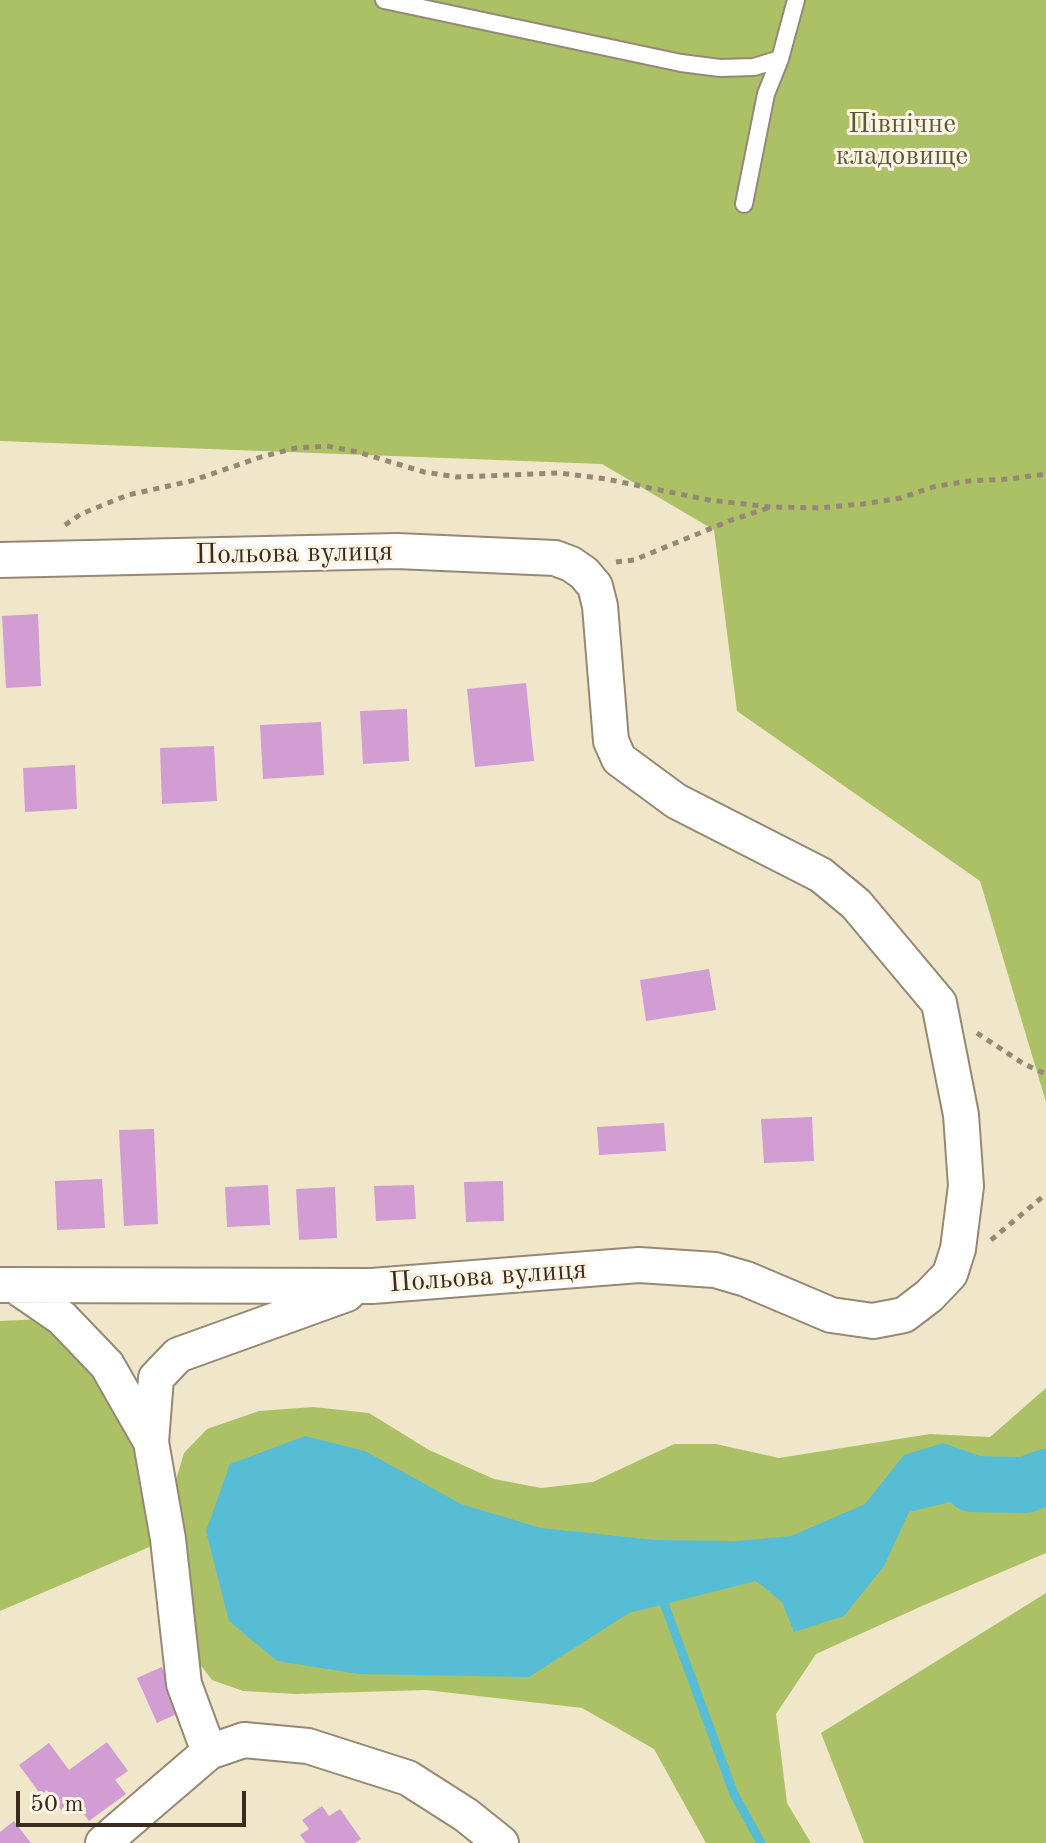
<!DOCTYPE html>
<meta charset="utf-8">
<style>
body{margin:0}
#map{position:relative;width:1046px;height:1843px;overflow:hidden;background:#f0e7ca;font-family:"Old Standard TT",serif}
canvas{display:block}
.scale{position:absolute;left:16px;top:1791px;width:230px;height:36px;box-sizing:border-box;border:4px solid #3b2a1e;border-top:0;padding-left:10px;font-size:24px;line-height:28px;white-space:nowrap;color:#3b2a1e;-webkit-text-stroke:6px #fcf5e5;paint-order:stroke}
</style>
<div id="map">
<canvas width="1046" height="1843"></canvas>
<div class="scale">50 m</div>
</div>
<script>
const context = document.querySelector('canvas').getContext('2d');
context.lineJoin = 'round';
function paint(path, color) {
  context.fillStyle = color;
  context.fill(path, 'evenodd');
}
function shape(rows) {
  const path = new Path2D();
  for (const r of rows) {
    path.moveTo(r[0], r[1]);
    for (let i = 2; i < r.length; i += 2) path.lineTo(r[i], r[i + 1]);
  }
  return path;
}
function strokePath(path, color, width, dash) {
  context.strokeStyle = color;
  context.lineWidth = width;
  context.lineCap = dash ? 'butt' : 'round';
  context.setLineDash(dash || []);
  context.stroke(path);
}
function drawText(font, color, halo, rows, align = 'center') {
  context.font = font + ' "Old Standard TT",serif';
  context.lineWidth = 6;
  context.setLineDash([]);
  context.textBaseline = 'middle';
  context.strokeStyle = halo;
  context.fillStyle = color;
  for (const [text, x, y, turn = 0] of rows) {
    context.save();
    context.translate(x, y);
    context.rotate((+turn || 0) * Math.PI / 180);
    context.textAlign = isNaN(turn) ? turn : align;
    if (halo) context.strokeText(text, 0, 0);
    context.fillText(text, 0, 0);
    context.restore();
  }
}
paint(shape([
 [0,0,1046,0,1046,1102,980,881,737,711,714,530,602,464,0,441],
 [62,1318,107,1365,168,1539,0,1611,0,1321],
 [1046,1388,1046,1553,922,1606,816,1654,776,1714,787,1803,811,1843,706,1843,654,1749,582,1708,426,1690,296,1694,243,1691,212,1680,196,1659,173,1490,184,1453,207,1429,259,1411,313,1407,369,1413,429,1450,494,1479,541,1488,593,1482,674,1444,716,1444,779,1458,930,1434,990,1437],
 [1046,1593,1046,1843,864,1843,821,1733]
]), '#acc166');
paint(shape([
 [305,1436,365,1451,461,1504,541,1528,655,1540,737,1541,791,1536,865,1504,904,1455,943,1443,983,1457,966,1498,909,1512,884,1566,844,1616,794,1632,782,1602,756,1581,629,1613,529,1677,359,1674,277,1661,229,1621,206,1531,230,1464]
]), '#56bdd4');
strokePath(shape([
 [664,1603,734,1794,761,1843]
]), '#56bdd4', 9);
strokePath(shape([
 [972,1484,1025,1485,1046,1477]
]), '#56bdd4', 56);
paint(shape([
 [38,614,41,686,6,688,2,616],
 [526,683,534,761,475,767,467,689],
 [407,709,409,761,363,764,360,711],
 [321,722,324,775,263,779,260,725],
 [214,746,217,801,162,804,160,748],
 [75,765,77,809,25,812,23,768],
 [709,969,716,1010,646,1021,640,980],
 [812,1117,814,1161,764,1163,761,1119],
 [664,1123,666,1151,599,1155,597,1127],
 [154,1129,158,1224,124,1226,119,1130],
 [102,1179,105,1228,57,1230,55,1181],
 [503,1181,504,1221,466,1222,464,1182],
 [268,1185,270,1225,227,1227,225,1187],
 [414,1185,416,1219,376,1221,374,1186],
 [335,1187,337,1238,299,1240,296,1189],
 [162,1667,181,1712,157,1723,137,1678],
 [107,1742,128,1771,115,1780,126,1794,89,1821,74,1801,61,1810,47,1790,41,1795,19,1765,49,1743,69,1770],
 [322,1806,329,1816,340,1809,361,1839,355,1843,306,1843,300,1835,309,1829,302,1820],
 [14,1821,31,1843,0,1843,0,1832]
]), '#d19dd3');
const service = shape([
 [384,0,681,63,720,68,754,67,780,59],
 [744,204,766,94,780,59,796,0]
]);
const minor = shape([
 [0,560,397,551,555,558,571,564,584,573,595,586,600,606,611,741,619,759,676,801,821,875,856,904,939,1003,961,1115,966,1186,958,1249,950,1274,929,1296,904,1315,873,1321,831,1315,746,1279,715,1270,639,1265,372,1286,0,1285],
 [14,1285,62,1318,107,1365,151,1442,168,1539,184,1684,209,1752],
 [151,1442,156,1378,178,1355,347,1294],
 [103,1843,209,1752,244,1740,308,1746,408,1778,466,1815,501,1843]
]);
strokePath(service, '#968874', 20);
strokePath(minor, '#968874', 38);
strokePath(shape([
 [65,525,81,514,128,495,191,481,261,457,296,448,327,446,358,452,424,472,457,477,559,473,606,479,709,500,771,507,819,508,863,504,901,498,933,487,968,481,1009,479,1046,474],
 [616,562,634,560,729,521,768,508],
 [977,1033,1024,1064,1046,1074],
 [991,1240,1046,1194]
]), '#968874', 5, [6, 6]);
strokePath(service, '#fff', 16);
strokePath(minor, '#fff', 34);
drawText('28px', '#5d5734', '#fcf5e5', [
 ["Північне",902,125],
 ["кладовище",902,157]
]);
drawText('28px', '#3b2a1e', '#fcf5e5', [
 ["Польова вулиця",294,554,-1],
 ["Польова вулиця",488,1277,-4]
]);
</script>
